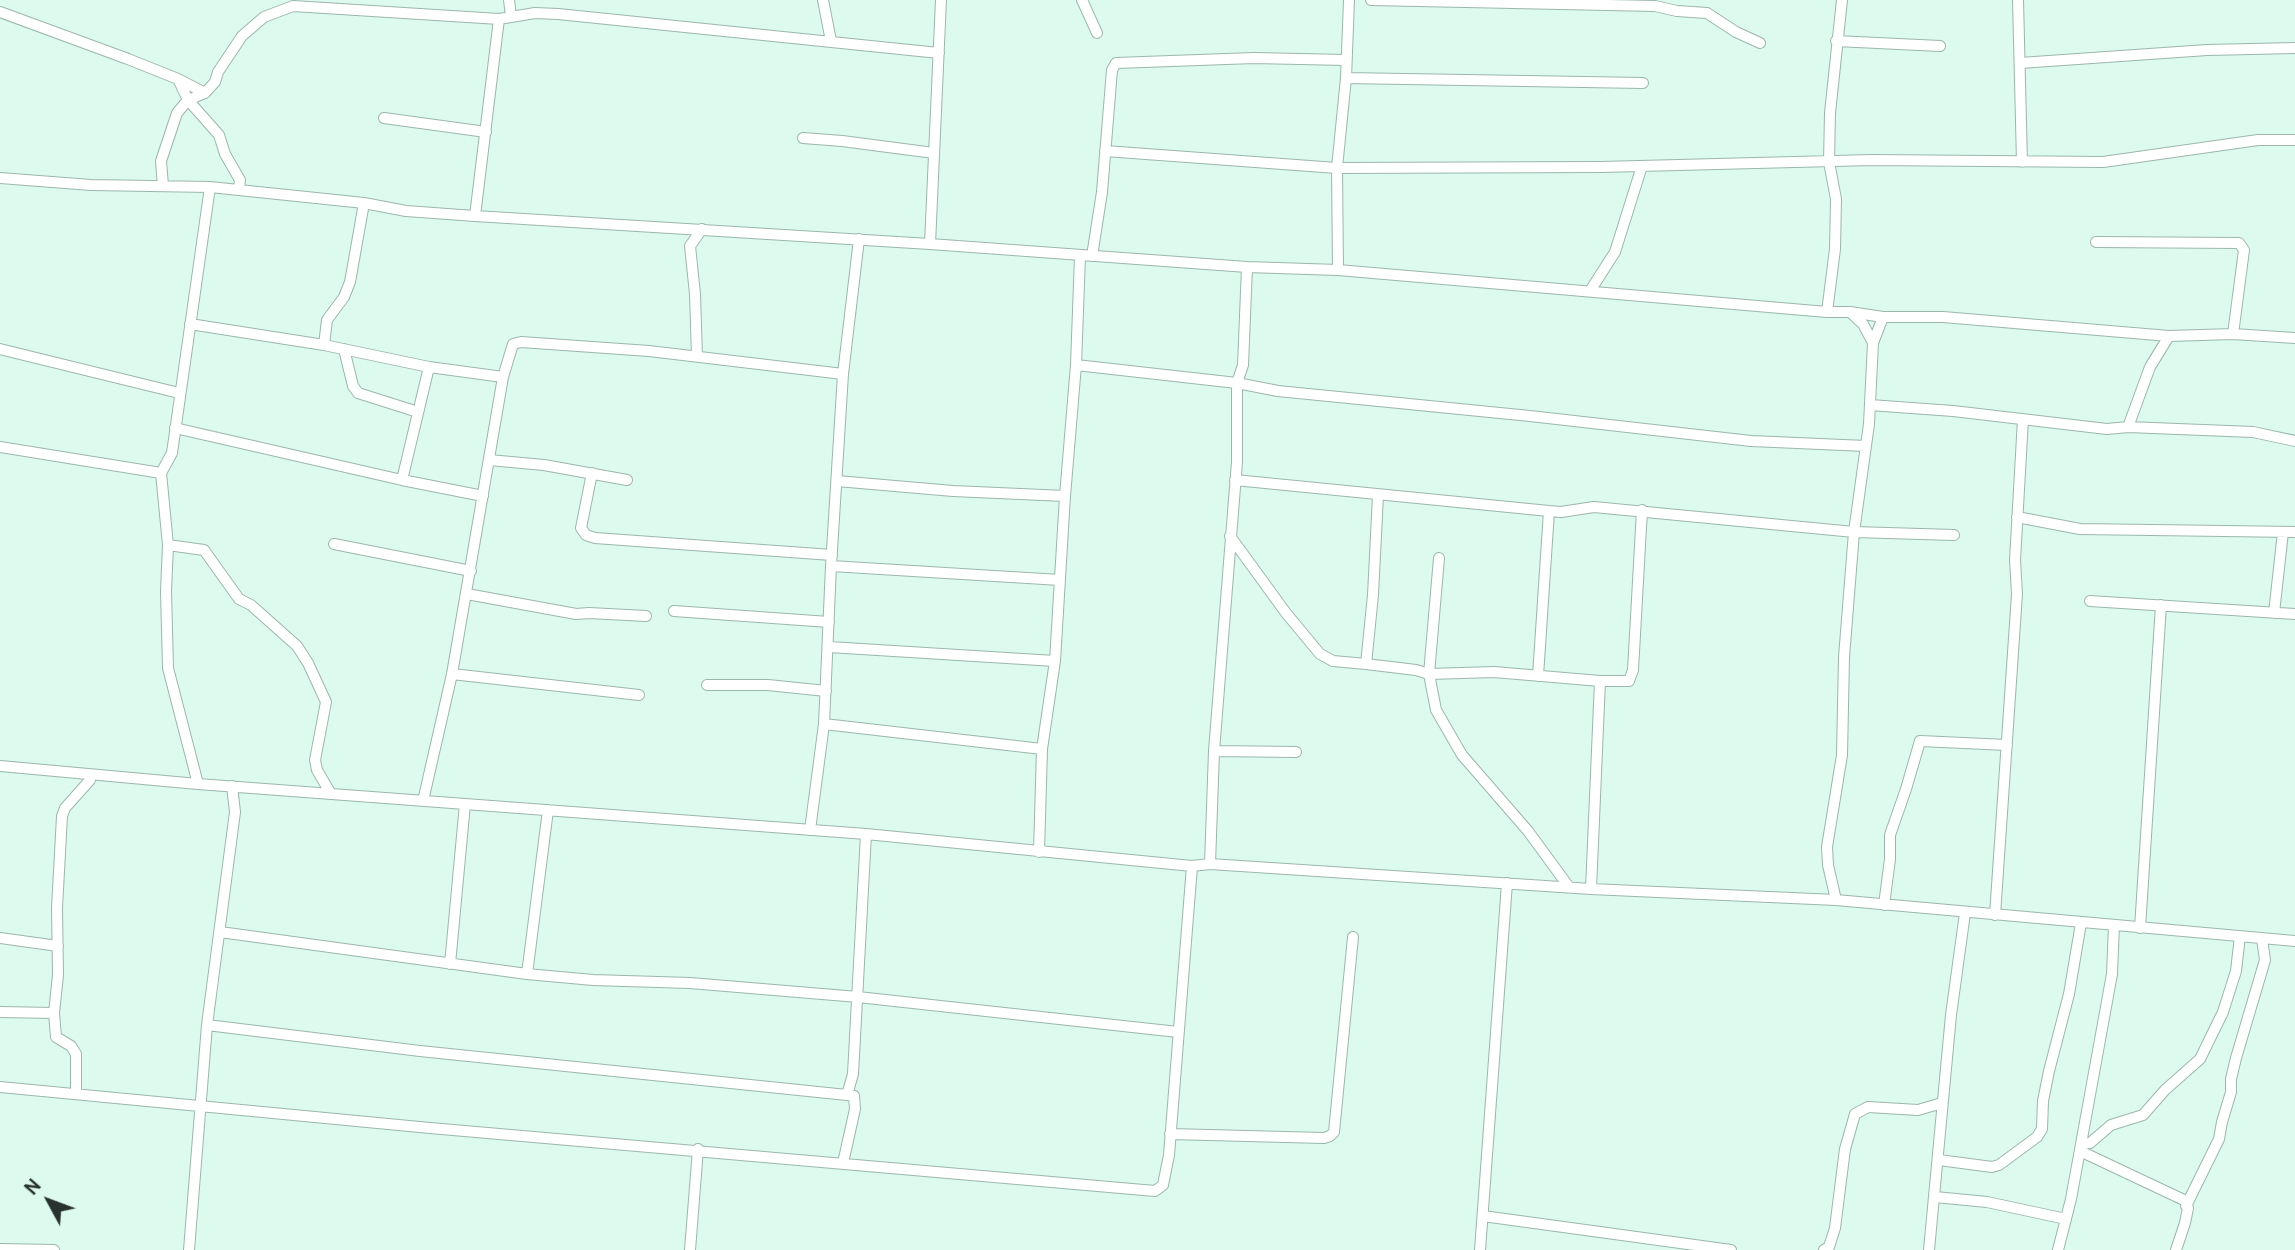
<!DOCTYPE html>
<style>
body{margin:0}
#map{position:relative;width:2295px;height:1250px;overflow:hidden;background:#ddfaef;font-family:Cabin,sans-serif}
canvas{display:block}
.north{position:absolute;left:14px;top:1166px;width:70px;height:70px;-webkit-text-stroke:5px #ddfaef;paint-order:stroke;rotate:311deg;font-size:19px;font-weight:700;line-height:28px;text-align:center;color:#28332f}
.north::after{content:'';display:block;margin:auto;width:24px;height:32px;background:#28332f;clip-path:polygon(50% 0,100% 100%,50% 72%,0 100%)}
</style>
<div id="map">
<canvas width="2295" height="1250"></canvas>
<div class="north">N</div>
</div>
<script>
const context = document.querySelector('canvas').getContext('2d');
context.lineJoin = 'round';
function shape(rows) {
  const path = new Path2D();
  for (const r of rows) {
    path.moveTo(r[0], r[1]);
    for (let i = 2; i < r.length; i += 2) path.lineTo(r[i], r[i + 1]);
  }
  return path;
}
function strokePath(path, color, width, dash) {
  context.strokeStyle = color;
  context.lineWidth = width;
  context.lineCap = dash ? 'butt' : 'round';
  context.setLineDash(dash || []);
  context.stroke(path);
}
const minor = shape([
 [509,0,511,16],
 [823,0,831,41],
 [1082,0,1097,33],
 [1371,0,1655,6,1677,11,1707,13,1736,32,1760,43],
 [2018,0,2022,162],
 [0,12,128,59,178,79,205,93,215,82,218,72,242,36,264,17,293,6,499,19],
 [1836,41,1940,46],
 [2020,63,2207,50,2295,48],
 [1346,78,1643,83],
 [178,79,188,100,219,135,225,154,240,180,239,190],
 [384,118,486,132],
 [803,138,842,141,934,153],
 [1105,151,1337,168,1601,167,1872,160,2103,162,2258,140,2295,140],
 [0,178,91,185,210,187,364,203,406,211,475,216,930,244,1247,267,1338,270,1827,312,1850,312,1883,317,1943,317,2169,336,2233,334,2295,338],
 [163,186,161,161,177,113,188,100,205,93],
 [475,216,499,19,535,13,558,14,939,53],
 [2096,242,2239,243,2244,250,2233,334],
 [930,244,941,0],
 [1092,256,1102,192,1112,70,1116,63,1254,58,1346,60],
 [1338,270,1337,168,1346,78,1349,0],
 [1590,291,1615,252,1642,166],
 [1827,312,1835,249,1836,199,1829,162,1830,113,1842,0],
 [1850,312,1863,324,1873,343],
 [190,324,324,345,429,367,503,377],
 [324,345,327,320,344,297,350,282,364,203],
 [0,349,179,393],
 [344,349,353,386,358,393,418,412],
 [697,356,695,294,690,246,702,229],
 [1076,365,1237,383,1278,391,1530,416,1751,441,1866,446],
 [1870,405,1953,411,2107,429,2128,427,2253,432,2295,441],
 [2128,427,2150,367,2169,336],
 [175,428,402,480,483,496],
 [0,447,161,473],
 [489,460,544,465,627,480],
 [592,473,581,528,586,535,595,538,832,555],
 [402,480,429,367],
 [1235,480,1549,511],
 [837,481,953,491,1065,496],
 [1378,495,1373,595,1366,664,1416,670,1429,674,1494,672,1600,681,1629,681,1633,670,1642,510],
 [2017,517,2080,529,2295,532],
 [1230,536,1286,613,1320,654,1333,661,1366,664],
 [334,544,471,571],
 [168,545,204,550,239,599,251,605,297,646,308,663,326,702,315,760,317,770,331,794],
 [1439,558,1429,674,1436,710,1462,755,1528,831,1569,887],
 [831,566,1060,580],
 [467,594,576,614,589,613,646,616],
 [2090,601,2295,614],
 [674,611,829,622],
 [2274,613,2283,532],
 [829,647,1055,661],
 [452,674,639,695],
 [1538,676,1549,511,1561,512,1594,507,1854,532,1954,535],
 [707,685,768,685,826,691],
 [824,724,1042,749],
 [1214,751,1296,752],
 [0,766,198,784,866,834,1192,866,1210,864,1591,889,1836,900,2295,941],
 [198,784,168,668,166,591,168,545,161,473,172,453,210,187],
 [423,801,452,674,503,377,513,344,521,342,649,351,843,374],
 [810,830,824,724,831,566,843,374,859,239],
 [1039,852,1042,749,1055,661,1065,496,1076,365,1080,256],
 [1210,864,1214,751,1237,462,1237,383,1243,365,1247,267],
 [1591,889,1600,681],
 [1836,900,1828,865,1827,847,1842,755,1844,657,1854,532,1869,424,1873,343,1883,317],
 [1884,905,1890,859,1890,835,1906,789,1920,741,2007,745],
 [1995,915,2017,594,2015,560,2023,419],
 [2140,928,2161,605],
 [220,932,527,974,593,980,690,983,858,997,1178,1032],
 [0,938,58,946],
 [450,964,465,804],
 [527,974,548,810],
 [0,1012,54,1013],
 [207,1025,420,1051,847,1095],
 [0,1087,430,1128,1155,1191,1163,1185,1169,1155,1192,866],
 [76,1094,76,1054,71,1046,56,1037,54,1013,58,975,57,908,62,816,65,808,90,780,88,774],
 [1170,1134,1324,1138,1330,1136,1334,1132,1353,937],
 [2082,1144,2090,1143,2111,1125,2143,1115,2165,1090,2200,1059,2223,1012,2236,971,2240,936],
 [2080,1151,2186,1201,2188,1208,2185,1223,2176,1250],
 [1939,1160,1992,1167,1999,1165,2037,1137,2042,1129,2043,1101,2049,1071,2069,994,2081,923],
 [843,1163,855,1109,854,1096,847,1095,853,1074,866,834],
 [1935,1197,1987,1202,2066,1219],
 [2186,1206,2219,1139,2222,1122,2231,1092,2231,1079,2236,1058,2265,960,2262,939],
 [1483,1216,1731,1250],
 [0,1249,54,1250],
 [189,1250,207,1025,235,812,232,786],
 [690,1250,698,1149],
 [1480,1250,1507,883],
 [1824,1250,1829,1247,1835,1228,1845,1149,1855,1114,1868,1107,1918,1110,1942,1103],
 [1929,1250,1951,1015,1965,913],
 [2058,1250,2071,1199,2112,974,2114,925]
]);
strokePath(minor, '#9bb7ac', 12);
strokePath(minor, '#fff', 10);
</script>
